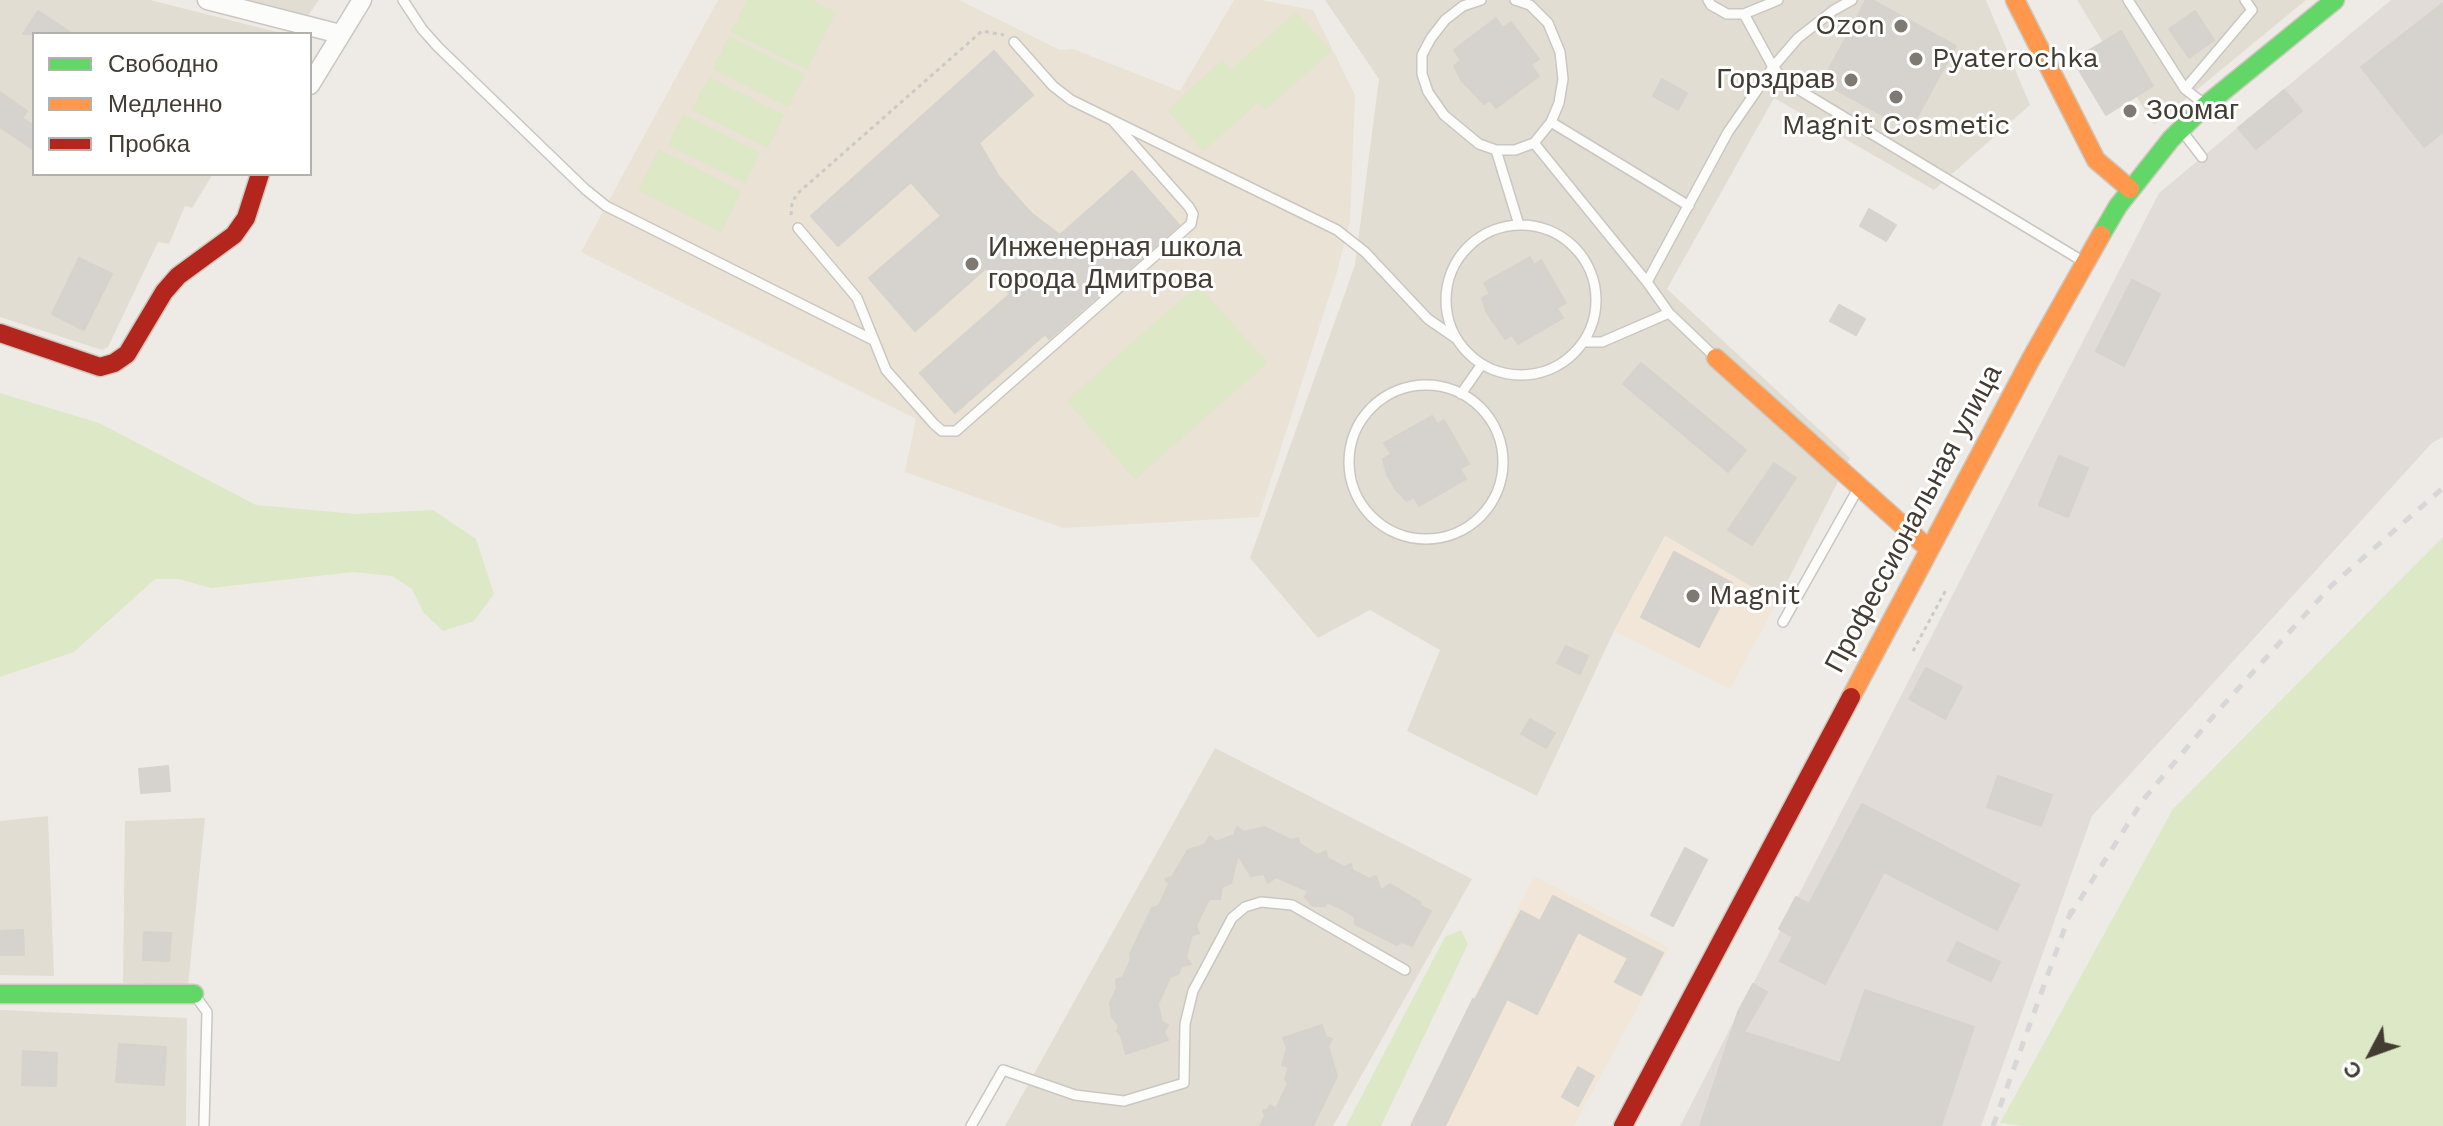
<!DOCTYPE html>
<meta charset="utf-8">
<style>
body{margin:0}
#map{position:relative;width:2443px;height:1126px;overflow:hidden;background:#eeebe6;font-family:"Work Sans",sans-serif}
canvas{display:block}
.legend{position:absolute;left:32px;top:32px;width:280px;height:144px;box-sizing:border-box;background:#fff;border:2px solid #b3b1ad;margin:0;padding:10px 14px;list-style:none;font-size:24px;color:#423c33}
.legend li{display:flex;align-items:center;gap:16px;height:40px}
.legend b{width:40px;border:2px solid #b3b1ad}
.north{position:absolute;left:2331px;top:1014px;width:80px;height:80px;-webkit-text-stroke:6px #fff;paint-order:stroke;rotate:229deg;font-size:22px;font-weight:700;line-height:32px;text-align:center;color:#423c33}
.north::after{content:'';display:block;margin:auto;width:28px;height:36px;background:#423c33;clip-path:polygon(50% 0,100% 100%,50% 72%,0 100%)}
</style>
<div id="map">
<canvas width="2443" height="1126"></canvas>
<ul class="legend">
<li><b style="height:10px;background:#63d668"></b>Свободно</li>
<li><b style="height:10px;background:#ff974d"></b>Медленно</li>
<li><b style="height:10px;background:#b3261e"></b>Пробка</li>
</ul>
<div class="north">С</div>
</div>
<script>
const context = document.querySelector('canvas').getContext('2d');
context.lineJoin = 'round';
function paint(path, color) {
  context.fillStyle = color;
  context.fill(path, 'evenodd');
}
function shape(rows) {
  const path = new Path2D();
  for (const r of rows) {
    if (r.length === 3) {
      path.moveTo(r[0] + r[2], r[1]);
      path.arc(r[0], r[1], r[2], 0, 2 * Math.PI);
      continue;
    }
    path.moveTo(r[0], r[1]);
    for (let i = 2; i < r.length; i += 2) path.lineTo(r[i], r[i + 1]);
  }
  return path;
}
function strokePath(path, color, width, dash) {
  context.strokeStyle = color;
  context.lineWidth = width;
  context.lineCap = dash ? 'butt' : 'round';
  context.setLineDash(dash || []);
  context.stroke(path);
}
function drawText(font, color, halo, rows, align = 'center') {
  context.font = font + ' "Work Sans",sans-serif';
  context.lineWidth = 6;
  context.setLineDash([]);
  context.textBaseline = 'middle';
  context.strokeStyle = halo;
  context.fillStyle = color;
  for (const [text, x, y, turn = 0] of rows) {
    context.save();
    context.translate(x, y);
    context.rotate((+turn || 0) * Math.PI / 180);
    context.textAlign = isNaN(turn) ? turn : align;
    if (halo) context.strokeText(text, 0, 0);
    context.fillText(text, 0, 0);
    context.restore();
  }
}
paint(shape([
 [0,0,150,0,285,34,34,34,34,174,213,174,192,208,185,206,169,244,158,242,108,347,102,350,0,317],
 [240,0,319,0,307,17],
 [1325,0,1986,0,2030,105,1934,190,1774,98,1667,289,1850,458,1777,602,1665,536,1614,631,1537,796,1407,731,1440,650,1370,610,1318,638,1250,558,1355,265,1379,79],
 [2077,0,2306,0,2154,125],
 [1215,748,1472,879,1333,1126,1005,1126],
 [48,816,54,976,0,975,0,821],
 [205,818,188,985,123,983,125,821],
 [0,1010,187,1018,186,1126,0,1126]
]), '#e2ddd3');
paint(shape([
 [1666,536,1777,602,1730,689,1614,631],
 [1534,876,1669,948,1574,1126,1409,1126]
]), '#f1e6d8');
paint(shape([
 [2391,0,2443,0,2443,437,2432,443,2092,816,1981,1126,1680,1126,2159,193]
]), '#e1dcd7');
paint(shape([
 [718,0,959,0,1060,50,1073,49,1180,91,1234,0,1261,0,1313,10,1355,95,1350,221,1336,275,1259,517,1063,528,905,472,916,419,581,252]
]), '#e9e2d5');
paint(shape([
 [747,0,812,0,836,12,807,70,731,32],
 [1296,12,1331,51,1266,109,1258,102,1203,151,1167,110,1222,60,1231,70],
 [729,36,805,74,788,107,713,69],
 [709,77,784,115,768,148,692,110],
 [683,114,760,153,745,183,668,145],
 [659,149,741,191,721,232,638,190],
 [1198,285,1267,363,1135,479,1067,400],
 [0,393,99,423,256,505,356,514,433,510,476,539,494,594,474,621,443,631,423,612,412,589,392,576,353,572,211,588,179,579,155,579,74,652,0,677],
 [2443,537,2443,1126,2023,1126,2000,1123,2173,809],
 [1461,930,1468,944,1381,1126,1346,1126,1445,937]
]), '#dce8c6');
const building = shape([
 [1866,0,1872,0,1956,46,1910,130,1822,82,1866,0],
 [2443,3,2443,132,2424,147,2361,67,2443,3],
 [38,11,73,34,23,34,38,11],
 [2195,11,2214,40,2189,58,2169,29,2195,11],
 [1496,18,1503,28,1511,22,1539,59,1531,65,1539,76,1496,108,1490,100,1484,104,1462,81,1454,66,1461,60,1454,50,1496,18],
 [2121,31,2153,86,2106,115,2073,60,2121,31],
 [994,51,1033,95,979,143,999,177,1031,213,1060,235,1132,171,1179,225,1049,339,1045,334,955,413,920,373,1010,294,986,268,915,331,869,278,941,216,911,182,838,246,811,216,994,51],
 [1662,79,1687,93,1678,110,1653,96,1662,79],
 [2284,90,2302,111,2256,149,2238,128,2284,90],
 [0,92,27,111,22,118,34,126,34,150,0,127,0,92],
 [1869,209,1896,225,1886,241,1860,226,1869,209],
 [1530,257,1534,265,1541,260,1566,303,1557,308,1563,318,1518,344,1512,335,1505,339,1487,313,1482,298,1490,294,1484,283,1530,257],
 [79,258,112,274,84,330,52,314,79,258],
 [2132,280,2160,294,2124,366,2096,351,2132,280],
 [1839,305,1865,319,1856,335,1830,321,1839,305],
 [1641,363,1746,450,1728,472,1623,384,1641,363],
 [1432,416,1437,424,1444,420,1469,464,1460,469,1466,479,1419,506,1414,497,1407,501,1396,490,1387,475,1383,459,1391,454,1384,443,1432,416],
 [2059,456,2088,468,2068,517,2039,505,2059,456],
 [1774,463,1796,478,1752,545,1728,530,1774,463],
 [1674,552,1732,583,1699,647,1641,617,1674,552],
 [1566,646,1588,656,1580,674,1557,663,1566,646],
 [1926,668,1962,687,1945,719,1909,699,1926,668],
 [1530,719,1555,733,1546,748,1521,734,1530,719],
 [168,766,170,791,141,793,139,769,168,766],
 [1998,776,2052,795,2041,826,1987,807,1998,776],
 [1862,804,2019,885,1997,930,1884,872,1825,984,1780,961,1793,937,1779,929,1796,897,1809,904,1862,804],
 [1237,827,1244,832,1264,827,1291,840,1298,838,1300,844,1318,855,1326,851,1327,858,1344,867,1351,864,1352,870,1369,879,1376,876,1381,890,1390,884,1420,902,1421,906,1431,911,1412,946,1402,942,1397,945,1355,924,1355,917,1344,910,1327,902,1325,906,1313,906,1305,897,1308,891,1276,877,1268,883,1264,874,1251,876,1238,855,1231,883,1222,887,1220,899,1209,899,1196,926,1199,933,1192,935,1186,957,1191,964,1182,966,1178,974,1170,977,1158,1004,1162,1022,1168,1025,1164,1032,1168,1040,1126,1054,1121,1036,1117,1031,1119,1026,1112,1017,1110,1003,1117,988,1116,980,1123,977,1131,959,1130,954,1152,908,1159,906,1169,884,1165,879,1172,877,1188,850,1204,845,1210,836,1216,842,1234,835,1237,827],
 [1685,848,1707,860,1673,926,1651,915,1685,848],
 [1553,896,1663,953,1641,995,1615,982,1628,958,1578,932,1537,1014,1507,999,1445,1126,1411,1126,1473,999,1475,1000,1521,911,1540,921,1553,896],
 [23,930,24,955,0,955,0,931,23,930],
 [144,932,171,933,169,961,143,960,144,932],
 [1957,942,2000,962,1991,981,1948,961,1957,942],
 [1753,984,1767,992,1744,1032,1840,1063,1865,990,1974,1027,1941,1126,1700,1126,1738,1012,1753,984],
 [1322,1025,1326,1037,1332,1039,1328,1046,1337,1076,1313,1126,1260,1126,1265,1116,1263,1111,1268,1109,1270,1105,1276,1109,1288,1083,1285,1079,1289,1067,1282,1065,1287,1048,1283,1038,1322,1025],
 [119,1044,166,1047,164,1085,116,1082,119,1044],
 [23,1051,57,1053,56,1086,22,1085,23,1051],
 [1578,1067,1594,1076,1578,1106,1562,1097,1578,1067]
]);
paint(building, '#d6d2cd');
strokePath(building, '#d6d2cc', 2);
const lane = shape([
 [403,0,422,29,438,47,585,189,606,206,873,340],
 [1481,0,1463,6,1445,20,1431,38,1422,55,1422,74,1428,92,1444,115,1479,144,1496,150,1515,150,1534,143,1551,122,1559,103,1563,79,1560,52,1548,23,1530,5,1515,0],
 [1708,0,1711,5,1727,14,1744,14,1778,0],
 [2128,0,2185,89,2203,103],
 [1744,14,1773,67,1786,82,2084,262],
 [1014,42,1053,86,1071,100,1337,230,1365,252,1428,319,1457,339],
 [2185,89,2252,10,2245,0],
 [1551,122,1689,206],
 [2182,131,2202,157],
 [1534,143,1647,282,1669,313,1715,357],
 [1496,150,1519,225],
 [1521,300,75],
 [798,228,857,298,886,370,934,424,942,431,956,431,1191,224,1193,214,1189,207,1113,121],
 [1647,282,1728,132,1773,67,1798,38,1834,10,1852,0],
 [1584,342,1602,342,1669,313],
 [1426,462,77],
 [1461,394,1482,364],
 [1783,622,1859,487],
 [194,994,207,1012,204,1126],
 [971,1126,1003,1070,1075,1095,1124,1101,1184,1083,1185,1024,1193,991,1232,918,1245,907,1261,902,1292,905,1405,970]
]);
const street = shape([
 [207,0,340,34],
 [310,85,362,0]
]);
const fast = shape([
 [2101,235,2118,206,2171,139,2206,105,2335,0],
 [0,994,194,994]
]);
const slow = shape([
 [2015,0,2096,160,2130,189],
 [1716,358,1929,549],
 [1851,697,2031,359,2101,235]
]);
const jam = shape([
 [0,333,100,367,114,363,127,354,164,292,178,276,234,235,246,218,260,174],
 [1623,1126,1851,697]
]);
strokePath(lane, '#cac7c2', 12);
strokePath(street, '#cac7c2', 21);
strokePath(fast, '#cdc8bd', 21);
strokePath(slow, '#cdc8bd', 21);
strokePath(jam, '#cdc8bd', 21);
strokePath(shape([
 [791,215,792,202,798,193,982,31,1004,35],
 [1913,651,1947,588]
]), '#cccac5', 3, [4, 4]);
strokePath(lane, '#fcfcfb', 9);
strokePath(street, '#fcfcfb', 18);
strokePath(fast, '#63d668', 18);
strokePath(slow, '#ff974d', 18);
strokePath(jam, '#b3261e', 18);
strokePath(shape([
 [2069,917,2143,800,2216,713,2332,585,2443,488],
 [1993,1126,2072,908]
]), '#d8d7d7', 5, [10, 10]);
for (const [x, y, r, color] of [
 [1901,26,8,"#7e7972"],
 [1916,59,8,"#7e7972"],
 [1851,80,8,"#7e7972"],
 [1896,97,8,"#7e7972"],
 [2130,111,8,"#7e7972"],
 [972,264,8,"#7e7972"],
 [1693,596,8,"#7e7972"]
]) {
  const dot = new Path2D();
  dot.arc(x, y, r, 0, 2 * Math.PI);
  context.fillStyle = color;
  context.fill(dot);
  strokePath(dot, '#fff', 3);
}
drawText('28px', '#423c33', '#fff', [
 ["Ozon",1885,26,"right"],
 ["Pyaterochka",1932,59],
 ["Горздрав",1835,80,"right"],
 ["Зоомаг",2146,111],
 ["Magnit Cosmetic",1896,126,"center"],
 ["Инженерная школа",988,248],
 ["города Дмитрова",988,280],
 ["Magnit",1709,596]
], 'left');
drawText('28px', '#423c33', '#fff', [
 ["Профессиональная улица",1914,519,-62]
]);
</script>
